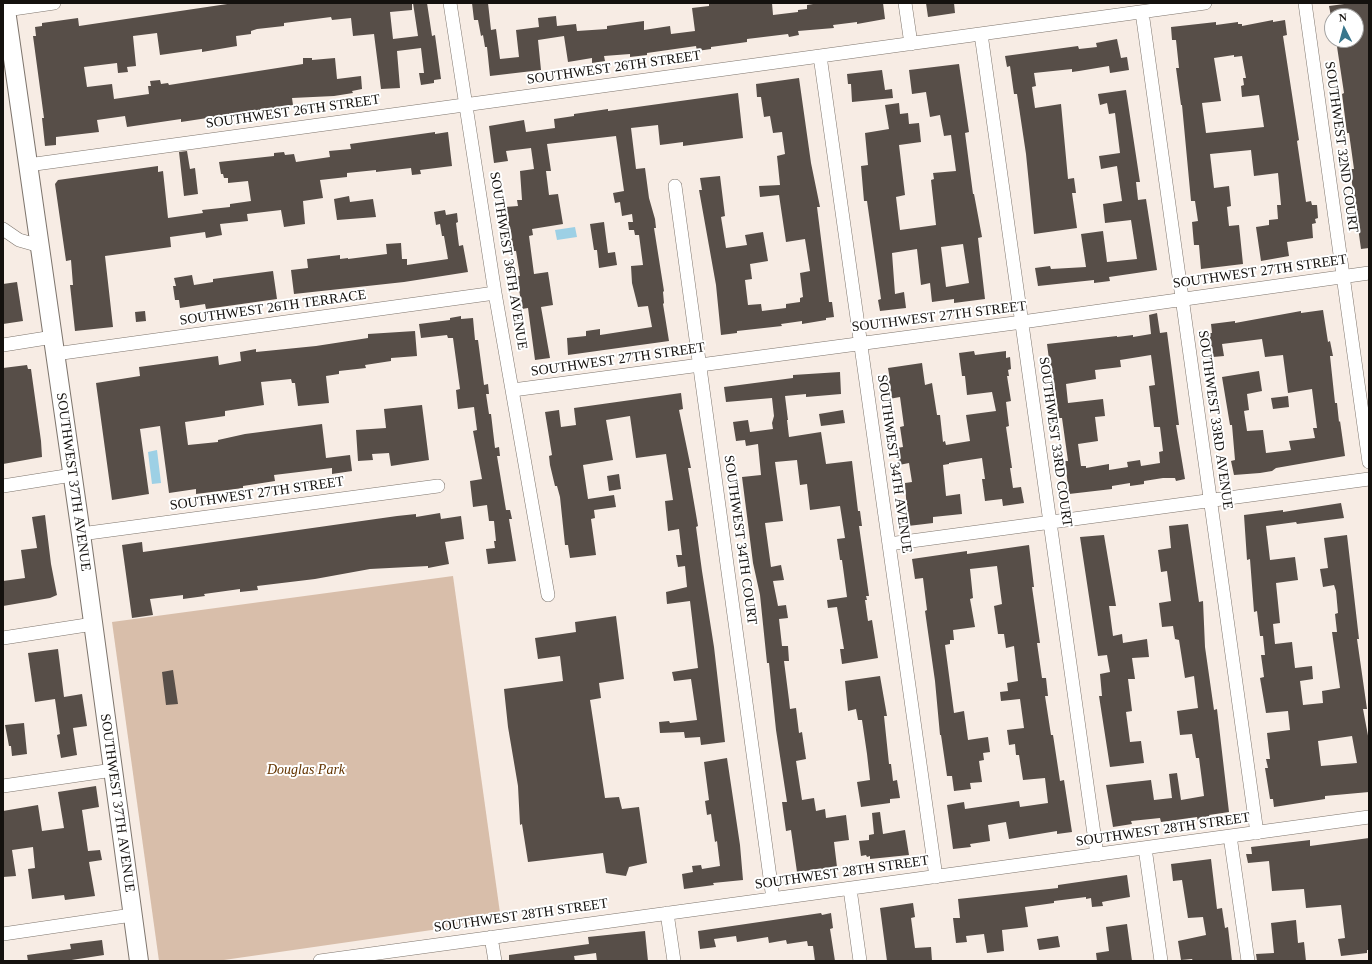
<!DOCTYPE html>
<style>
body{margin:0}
#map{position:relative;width:1372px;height:964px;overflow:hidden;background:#f7ece4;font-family:Georgia,serif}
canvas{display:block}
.frame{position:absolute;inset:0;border:4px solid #14110e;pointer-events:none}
.north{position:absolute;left:1324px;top:8px;width:40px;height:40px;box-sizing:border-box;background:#fff;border:1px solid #a1a09f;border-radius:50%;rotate:354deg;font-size:11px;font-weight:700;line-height:16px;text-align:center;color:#14110e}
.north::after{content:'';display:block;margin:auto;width:14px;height:18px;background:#39768c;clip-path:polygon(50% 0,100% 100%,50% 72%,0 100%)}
</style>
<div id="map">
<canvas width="1372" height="964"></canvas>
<div class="frame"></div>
<div class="north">N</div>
</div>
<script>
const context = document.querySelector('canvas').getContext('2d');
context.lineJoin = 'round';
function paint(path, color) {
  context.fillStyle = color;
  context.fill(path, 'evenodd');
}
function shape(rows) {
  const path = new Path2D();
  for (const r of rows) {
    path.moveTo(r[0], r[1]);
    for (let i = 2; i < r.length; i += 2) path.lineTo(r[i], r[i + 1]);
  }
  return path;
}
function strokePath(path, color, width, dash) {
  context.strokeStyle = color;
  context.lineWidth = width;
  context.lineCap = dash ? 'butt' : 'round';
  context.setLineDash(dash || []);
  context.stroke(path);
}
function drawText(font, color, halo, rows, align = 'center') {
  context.font = font + ' Georgia,serif';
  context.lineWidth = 4;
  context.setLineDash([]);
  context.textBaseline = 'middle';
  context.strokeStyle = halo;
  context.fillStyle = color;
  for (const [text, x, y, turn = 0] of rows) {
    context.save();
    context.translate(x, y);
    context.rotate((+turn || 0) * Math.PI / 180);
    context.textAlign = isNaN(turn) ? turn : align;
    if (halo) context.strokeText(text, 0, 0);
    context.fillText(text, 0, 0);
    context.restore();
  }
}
paint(shape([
 [453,576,501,920,217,961,159,961,112,622]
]), '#d8beaa');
paint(shape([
 [575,227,577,237,557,240,555,230],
 [157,450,161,483,152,484,148,452]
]), '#9dd0e5');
paint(shape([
 [234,3,412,3,412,10,390,12,393,39,418,36,413,3,427,3,432,36,435,35,441,79,434,80,434,83,421,85,419,73,424,73,421,48,397,51,400,88,381,89,374,34,353,36,351,18,332,20,331,17,284,23,284,26,257,29,251,31,251,34,236,36,237,46,202,52,202,49,160,55,157,33,133,36,136,66,127,67,128,72,118,73,117,63,84,67,87,87,112,84,114,99,149,94,148,86,151,86,150,81,160,80,161,84,168,83,169,85,303,64,303,58,312,58,312,60,335,58,337,79,361,76,362,89,352,91,353,93,334,96,292,98,293,105,181,122,181,119,127,127,125,116,97,120,99,132,56,137,56,145,45,146,42,118,44,118,33,36,36,36,35,27,42,26,42,23,78,18,79,26],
 [472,3,488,3,491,30,496,29,500,59,519,57,516,30,539,27,538,18,556,16,557,26,576,24,577,31,607,29,607,26,644,21,644,30,670,26,671,34,695,31,692,8,709,6,709,3,772,3,773,15,798,12,798,10,807,9,807,5,819,3,883,3,885,19,857,24,857,22,833,25,834,28,798,31,799,35,789,37,788,34,747,39,747,42,711,47,711,49,697,51,696,46,647,53,647,55,630,57,630,54,604,56,605,61,592,63,592,58,568,62,564,36,538,40,541,70,490,76,487,47,485,47,483,35,481,36,478,20,474,20],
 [926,3,954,3,955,13,928,17],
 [1352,3,1369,3,1369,248,1361,249,1350,169,1354,169,1349,133,1347,133,1342,94,1344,93,1336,40,1356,40,1356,16,1331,16,1329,6],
 [1273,20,1273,22,1285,20,1287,35,1283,36,1299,140,1297,141,1306,202,1311,201,1312,205,1317,205,1318,218,1315,219,1316,223,1312,224,1313,238,1287,242,1289,256,1261,261,1256,227,1269,225,1269,220,1278,219,1277,205,1281,205,1278,173,1254,176,1251,150,1210,154,1214,188,1229,186,1231,206,1227,207,1229,226,1239,225,1243,264,1201,269,1199,245,1194,245,1192,222,1198,221,1195,201,1191,201,1182,105,1181,105,1176,68,1179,68,1176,40,1172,40,1171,27,1216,22,1216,25,1238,22,1238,24,1242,24,1242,26],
 [1234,55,1234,57,1242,56,1246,78,1243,78,1244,85,1241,86,1242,97,1259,95,1264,127,1206,133,1202,103,1221,101,1214,58],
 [1117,39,1121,58,1127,57,1129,70,1110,73,1109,66,1079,71,1072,72,1072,69,1034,73,1036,86,1032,87,1035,108,1061,104,1068,179,1074,178,1076,193,1072,193,1077,228,1034,234,1026,154,1017,94,1014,94,1010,66,1007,67,1005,56,1078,46,1079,49,1097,47,1096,43],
 [959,64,969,132,965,133,973,194,974,194,982,237,978,238,985,299,954,303,954,299,932,302,930,283,921,285,917,249,892,253,895,294,904,292,906,308,880,311,878,300,881,299,867,201,864,201,861,166,868,165,865,133,889,129,885,105,899,103,900,114,908,113,909,124,919,123,921,142,899,145,905,195,896,197,900,230,936,225,931,180,934,179,933,173,956,171,951,135,944,136,940,115,930,117,926,92,912,94,909,70],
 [963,244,969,283,946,287,941,247],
 [882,70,885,90,892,89,893,98,852,102,851,84,848,84,847,74],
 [799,78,811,163,820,207,817,207,829,302,832,302,834,317,826,318,826,320,802,324,802,321,781,324,782,326,737,331,737,333,721,335,716,285,699,190,702,190,700,178,720,176,725,216,721,217,726,248,747,245,745,235,763,232,768,261,750,264,752,279,745,280,748,305,761,304,762,311,786,308,786,304,800,302,800,298,803,297,800,273,810,271,805,239,786,242,779,195,760,197,759,186,780,185,777,156,785,154,782,132,773,133,770,116,764,117,761,97,757,97,756,84],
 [1126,90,1140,182,1136,182,1138,200,1146,199,1157,270,1109,277,1110,281,1094,283,1094,280,1038,286,1035,268,1050,266,1051,269,1086,267,1081,234,1103,231,1107,262,1137,259,1131,220,1105,223,1103,204,1122,201,1117,166,1101,169,1099,156,1120,153,1115,113,1109,114,1107,103,1100,105,1098,94],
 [738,93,743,138,683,146,683,142,660,145,658,125,631,128,636,169,645,168,649,198,655,219,656,228,654,228,664,291,663,292,664,303,663,304,669,341,568,355,567,338,586,336,586,331,600,329,600,335,652,327,648,306,638,307,632,283,631,266,643,265,639,235,635,235,634,230,629,230,628,222,633,222,632,214,622,216,620,202,615,203,613,193,624,191,616,136,547,144,551,171,546,171,549,195,558,194,563,224,532,229,533,235,529,236,534,274,548,272,553,305,541,307,550,358,535,360,528,308,522,309,517,276,520,276,516,251,513,251,512,240,509,240,505,207,518,206,517,200,522,200,520,171,534,169,531,148,506,151,508,161,494,163,489,126,524,120,526,132,555,128,554,119,574,116,574,114,608,109,608,111],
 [435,132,435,134,448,132,452,166,420,170,421,174,412,175,411,168,376,172,376,170,347,173,347,177,320,180,323,198,303,201,305,224,284,227,281,210,247,214,248,221,220,224,222,235,206,238,205,232,170,237,171,247,105,256,113,327,75,331,70,285,73,285,71,260,66,261,55,184,58,180,158,166,158,172,163,171,168,218,203,213,202,210,230,207,230,204,251,201,248,181,228,183,228,178,224,178,223,174,221,174,219,162,274,156,274,153,284,152,285,155,294,154,296,162,330,157,329,151,351,149,350,144],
 [187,151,190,169,195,168,198,194,184,196,179,152],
 [349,196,350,202,373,199,376,217,337,220,334,199],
 [445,210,446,215,457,213,458,222,456,223,459,246,463,245,468,272,404,282,294,294,291,270,308,268,307,259,340,255,340,259,348,258,348,259,387,254,386,244,401,243,402,259,407,259,407,265,448,259,444,236,442,236,440,224,436,225,434,212],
 [604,222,608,253,615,252,617,265,599,268,597,250,594,250,590,224],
 [273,271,277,299,206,309,205,304,180,308,179,300,175,300,173,286,176,286,174,278,192,275,194,285,213,282,213,279],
 [17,282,23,321,3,324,3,284],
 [1323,310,1328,342,1330,341,1333,356,1330,356,1335,403,1337,403,1339,422,1340,421,1345,456,1276,468,1272,471,1260,473,1234,475,1231,461,1235,460,1232,425,1230,425,1222,377,1259,371,1262,391,1247,394,1249,410,1244,411,1247,431,1263,430,1266,453,1291,450,1289,441,1315,438,1313,428,1317,428,1312,389,1288,393,1283,355,1265,357,1262,339,1222,344,1224,356,1213,357,1209,333,1212,333,1211,324,1235,321,1235,323,1301,311,1301,313],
 [145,311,146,321,136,322,135,312],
 [1157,313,1160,333,1167,332,1179,425,1176,425,1185,479,1176,481,1175,478,1163,478,1144,481,1144,484,1130,486,1130,483,1112,486,1112,489,1069,494,1065,461,1068,461,1062,418,1059,418,1054,382,1052,382,1047,344,1117,336,1117,337,1133,335,1133,337,1151,334,1149,315],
 [1151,355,1155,385,1149,386,1154,427,1160,427,1163,451,1159,452,1160,463,1141,466,1140,460,1127,462,1128,467,1109,470,1109,464,1086,468,1086,466,1081,466,1078,444,1098,441,1095,417,1105,416,1103,399,1068,403,1066,384,1096,379,1095,370,1121,367,1120,360],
 [461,316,461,319,473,318,475,340,478,340,484,385,488,384,489,394,486,394,489,414,491,414,495,448,499,447,500,456,497,456,506,510,510,510,512,519,509,519,516,561,488,564,486,549,495,548,494,541,496,541,494,521,489,521,487,505,473,507,470,481,482,479,473,431,477,430,474,407,458,409,456,390,460,389,453,338,448,338,447,335,421,338,419,324,450,320,450,318],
 [415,331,417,356,391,358,391,361,365,365,366,368,339,371,339,374,326,376,329,403,298,406,295,383,292,383,291,379,261,382,264,405,225,411,225,416,185,422,188,445,218,442,218,440,245,434,322,424,326,458,350,455,352,471,332,474,332,468,274,475,275,481,243,486,243,488,196,494,196,489,169,493,160,426,140,429,149,494,112,500,96,383,140,376,139,367,218,356,219,365,241,361,240,352,256,349,256,352,316,346,368,338,368,334],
 [974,351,975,355,1006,351,1006,358,1010,357,1011,369,1008,370,1009,376,1007,376,1011,401,1006,402,1009,426,1006,427,1012,468,1010,468,1013,488,1021,487,1024,503,1003,506,1002,499,985,501,982,479,985,479,982,458,949,463,949,464,943,465,946,496,960,494,962,514,933,517,933,523,908,526,905,483,912,482,909,463,899,465,897,448,903,447,900,427,904,426,900,397,889,399,887,381,890,380,888,368,922,363,925,385,932,383,937,415,940,415,943,442,945,441,946,445,970,441,966,415,996,411,992,392,967,395,965,376,962,376,959,353],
 [27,365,28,369,31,369,41,441,42,457,3,464,3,368],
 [840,372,841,394,806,397,806,394,785,396,788,420,787,420,789,437,821,432,826,464,852,461,858,511,860,511,862,526,859,526,869,596,866,596,867,600,865,600,868,621,872,620,878,658,842,664,840,649,844,649,837,607,828,608,827,600,847,597,842,560,840,560,837,539,845,538,840,506,810,510,807,484,800,485,797,460,775,462,783,521,765,523,771,567,781,565,784,580,773,581,778,606,786,605,788,618,779,619,782,646,788,646,789,661,784,661,789,700,790,709,796,708,799,733,802,732,806,759,796,761,802,800,814,798,816,811,825,809,826,818,846,815,849,840,834,842,837,867,797,872,791,830,786,831,782,802,787,802,776,730,769,663,767,663,760,595,753,563,742,477,761,475,758,444,746,446,745,440,736,441,733,422,748,420,750,432,773,429,772,423,774,416,772,398,726,402,724,387,793,378,793,375],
 [681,393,683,409,679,410,691,468,688,468,698,526,696,527,702,571,714,647,725,742,701,745,700,737,685,738,684,732,660,733,659,722,669,721,670,723,697,720,691,679,674,681,672,672,698,668,690,601,667,604,666,592,687,587,685,566,678,567,676,555,682,555,679,529,668,531,665,501,673,500,666,454,636,458,630,416,606,420,613,460,583,465,588,499,614,495,616,507,594,510,595,518,591,519,596,555,570,558,568,545,565,545,560,497,557,486,555,486,550,465,549,456,552,455,545,412,559,410,561,427,576,425,574,408],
 [1288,396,1289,407,1273,409,1271,398],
 [422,405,429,460,391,466,389,453,372,454,373,460,358,461,356,430,386,428,384,409],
 [843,410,845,423,821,426,819,414],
 [619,474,621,489,609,491,607,476],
 [1341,503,1344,518,1297,524,1296,522,1266,526,1270,560,1295,557,1298,580,1276,583,1280,623,1273,624,1275,644,1292,642,1295,668,1312,666,1313,679,1300,681,1303,705,1323,703,1322,691,1340,688,1332,632,1337,632,1335,614,1338,613,1336,591,1334,585,1323,587,1320,569,1328,568,1324,538,1347,535,1359,639,1357,639,1367,709,1363,709,1369,741,1369,792,1325,796,1325,799,1274,807,1273,799,1270,799,1265,768,1268,768,1266,759,1270,759,1267,733,1290,730,1288,711,1266,713,1260,678,1264,677,1261,655,1265,655,1263,636,1260,636,1257,611,1254,612,1250,559,1247,560,1244,515,1283,510,1283,512],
 [1352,736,1357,763,1321,766,1318,741],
 [440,513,441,519,461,516,464,539,445,542,449,564,428,568,428,566,370,569,315,579,257,586,258,590,240,592,240,589,204,594,205,596,183,599,183,595,150,599,153,615,132,618,122,545,142,542,143,552,397,516,416,514,416,517],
 [45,515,51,564,57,595,50,598,3,606,3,581,25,578,21,550,37,548,32,517],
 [1188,524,1199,602,1203,601,1205,647,1214,710,1217,709,1229,812,1209,815,1210,819,1198,821,1197,817,1161,822,1160,818,1131,821,1132,824,1113,827,1106,785,1151,780,1154,800,1172,798,1169,774,1177,773,1181,800,1204,796,1199,758,1196,758,1192,734,1180,735,1177,711,1198,708,1194,676,1185,678,1179,640,1175,639,1173,626,1162,627,1159,603,1171,601,1167,571,1161,572,1158,550,1171,548,1169,526],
 [1104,535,1116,606,1109,606,1113,636,1122,634,1123,643,1147,639,1149,657,1132,658,1135,679,1128,679,1132,711,1126,712,1130,742,1141,741,1144,763,1110,767,1099,696,1102,696,1100,674,1110,672,1107,655,1098,656,1080,537],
 [1029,545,1034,587,1032,587,1040,643,1037,643,1042,678,1046,678,1048,696,1045,696,1051,735,1053,735,1060,781,1064,780,1072,832,1057,834,1057,831,1009,839,1006,822,988,825,990,841,970,844,971,847,953,849,947,805,964,802,965,809,1019,801,1020,807,1048,803,1045,778,1023,780,1019,755,1016,755,1015,744,1009,745,1007,730,1024,728,1020,699,1001,701,1000,692,1008,691,1007,683,1018,681,1014,646,1006,648,1004,634,998,634,994,606,1002,604,997,566,970,569,973,598,970,599,975,627,953,630,954,640,950,640,950,644,945,645,954,713,964,711,968,740,988,737,990,752,983,753,984,760,979,761,982,782,970,783,971,789,954,791,952,776,947,776,941,735,940,735,935,681,925,611,927,610,923,578,915,579,912,559,967,551,967,554],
 [616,616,624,679,599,683,601,698,590,700,605,798,619,797,622,809,639,807,647,863,629,867,626,876,606,873,603,853,528,862,522,824,520,825,518,786,508,727,504,689,563,681,560,656,538,659,535,638,576,632,575,622],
 [58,649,64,697,82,694,87,726,73,728,77,755,61,758,57,735,60,734,55,699,35,702,28,653],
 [173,670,178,704,166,705,162,672],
 [880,676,887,716,884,716,889,764,891,764,893,781,897,780,900,798,890,799,890,803,861,807,857,782,870,780,867,754,862,720,858,720,856,709,848,711,845,681],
 [24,723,27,754,12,756,11,746,9,746,5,725],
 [727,758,740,845,743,880,713,883,714,885,684,889,682,874,693,872,692,866,701,865,702,869,720,866,717,841,715,842,711,814,707,815,705,801,709,800,704,762],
 [96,786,99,807,82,810,88,851,100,850,102,860,89,862,95,896,65,900,64,895,32,899,28,869,35,868,33,847,12,850,16,876,3,877,3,811,38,805,42,831,64,828,58,792],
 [880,812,883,834,905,830,909,855,870,859,870,856,867,857,866,855,861,856,859,841,869,840,869,835,874,834,872,813],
 [1369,838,1369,950,1367,950,1367,953,1341,956,1338,939,1345,938,1341,905,1306,908,1304,889,1272,891,1269,861,1248,863,1246,854,1252,854,1251,847,1310,840,1310,846],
 [1211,859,1217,909,1222,908,1225,928,1228,927,1232,961,1193,961,1192,959,1181,960,1178,941,1206,935,1203,917,1188,918,1182,880,1173,881,1171,864],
 [1127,875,1130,897,1107,901,1102,902,1103,906,1092,907,1091,898,1086,899,1086,897,1054,901,1054,903,1025,907,1028,927,1002,930,1004,951,987,953,984,934,966,936,967,942,956,943,953,918,960,918,958,899,1058,888,1058,885],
 [913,903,915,917,911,918,915,948,931,947,932,961,887,961,880,908],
 [821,913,822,915,831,913,833,928,830,929,835,961,815,961,813,946,808,946,807,941,787,944,786,940,769,943,768,937,737,942,736,936,714,939,716,947,700,949,698,931],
 [1296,920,1298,943,1304,942,1306,961,1257,961,1256,954,1274,953,1271,923],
 [1127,924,1132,961,1097,961,1096,953,1109,951,1106,927],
 [645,931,648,961,597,961,596,953,574,956,575,961,509,961,509,955,589,944,588,937],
 [1058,936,1060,947,1039,950,1037,939],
 [102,940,104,955,65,961,28,961,27,955,71,949,70,944]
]), '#574e48');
const street = shape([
 [450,3,495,293,548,595],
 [905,3,911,44],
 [1305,3,1369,462],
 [6,10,54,3],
 [1142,12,1257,833],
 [981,34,1097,855],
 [820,56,936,877],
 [28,165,1205,3],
 [675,186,773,899],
 [3,229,19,240,40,246],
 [3,345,53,337],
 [55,354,495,293],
 [513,390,1022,322,1369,273],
 [3,486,72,475],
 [81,534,438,486],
 [889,544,1369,479],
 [3,638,93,624],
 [3,786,113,770],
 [1230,836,1248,961],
 [1145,848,1161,961],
 [850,889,860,961],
 [667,913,674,961],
 [3,934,132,915],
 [491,937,495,961],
 [320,961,1369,817]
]);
const secondary = shape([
 [5,3,81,534,139,961]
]);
strokePath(street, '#7e756d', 14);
strokePath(secondary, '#7e756d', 20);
strokePath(street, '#fff', 13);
strokePath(secondary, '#fff', 18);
drawText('14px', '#14110e', '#fff', [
 ["SOUTHWEST 26TH STREET",614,68,-8],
 ["SOUTHWEST 26TH STREET",293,112,-8],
 ["SOUTHWEST 32ND COURT",1341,147,82],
 ["SOUTHWEST 36TH AVENUE",508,261,81],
 ["SOUTHWEST 27TH STREET",1260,272,-8],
 ["SOUTHWEST 26TH TERRACE",273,308,-8],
 ["SOUTHWEST 27TH STREET",939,317,-7],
 ["SOUTHWEST 27TH STREET",618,360,-8],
 ["SOUTHWEST 33RD AVENUE",1215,420,82],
 ["SOUTHWEST 33RD COURT",1055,442,82],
 ["SOUTHWEST 34TH AVENUE",894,464,82],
 ["SOUTHWEST 37TH AVENUE",73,482,82],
 ["SOUTHWEST 27TH STREET",257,494,-8],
 ["SOUTHWEST 34TH COURT",740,540,82],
 ["SOUTHWEST 37TH AVENUE",117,803,82],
 ["SOUTHWEST 28TH STREET",1163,830,-8],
 ["SOUTHWEST 28TH STREET",842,873,-8],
 ["SOUTHWEST 28TH STREET",521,916,-8]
]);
drawText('italic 14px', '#643400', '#fff', [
 ["Douglas Park",306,770]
]);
</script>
